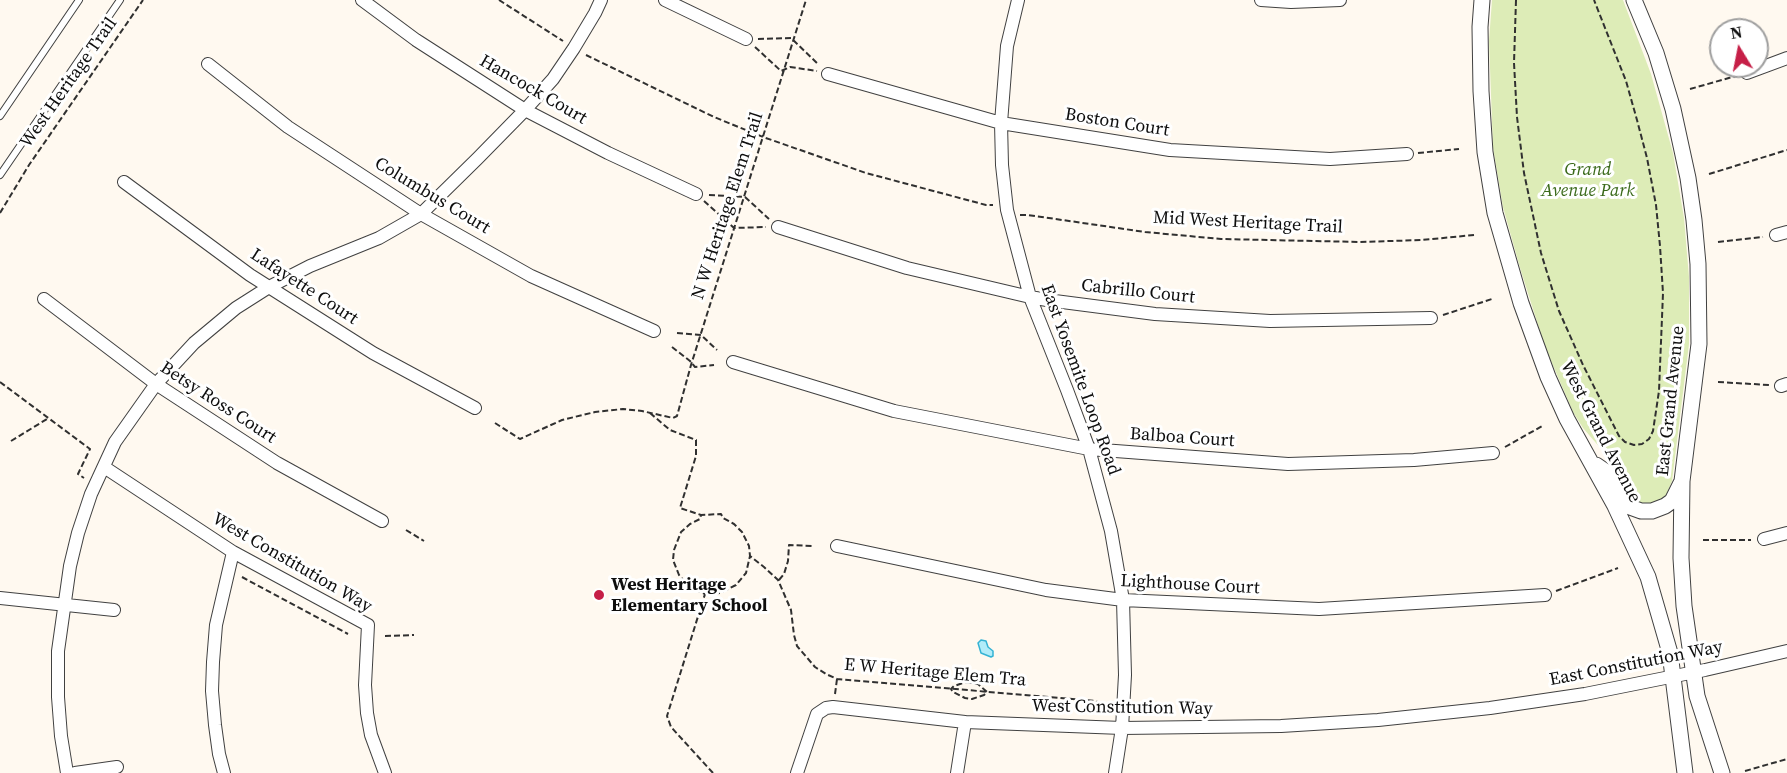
<!DOCTYPE html>
<style>
body{margin:0}
#map{position:relative;width:1787px;height:773px;overflow:hidden;background:#fff9f0;font-family:"Source Serif 4",serif}
canvas{display:block}
.north{position:absolute;left:1709px;top:18px;width:60px;height:60px;box-sizing:border-box;background:#fff;border:2px solid #9f9f9f;border-radius:50%;rotate:350deg;font-size:16px;font-weight:700;line-height:24px;text-align:center;color:#0e0e0e}
.north::after{content:'';display:block;margin:auto;width:21px;height:27px;background:#c61f47;clip-path:polygon(50% 0,100% 100%,50% 72%,0 100%)}
</style>
<div id="map">
<canvas width="1787" height="773"></canvas>
<div class="north">N</div>
</div>
<script>
const context = document.querySelector('canvas').getContext('2d');
context.lineJoin = 'round';
function paint(path, color) {
  context.fillStyle = color;
  context.fill(path, 'evenodd');
}
function shape(rows) {
  const path = new Path2D();
  for (const r of rows) {
    path.moveTo(r[0], r[1]);
    for (let i = 2; i < r.length; i += 2) path.lineTo(r[i], r[i + 1]);
  }
  return path;
}
function strokePath(path, color, width, dash) {
  context.strokeStyle = color;
  context.lineWidth = width;
  context.lineCap = dash ? 'butt' : 'round';
  context.setLineDash(dash || []);
  context.stroke(path);
}
function drawText(font, color, halo, rows, align = 'center') {
  context.font = font + ' "Source Serif 4",serif';
  context.lineWidth = 6;
  context.setLineDash([]);
  context.textBaseline = 'middle';
  context.strokeStyle = halo;
  context.fillStyle = color;
  for (const [text, x, y, turn = 0] of rows) {
    context.save();
    context.translate(x, y);
    context.rotate((+turn || 0) * Math.PI / 180);
    context.textAlign = isNaN(turn) ? turn : align;
    if (halo) context.strokeText(text, 0, 0);
    context.fillText(text, 0, 0);
    context.restore();
  }
}
paint(shape([
 [1492,0,1623,0,1651,74,1673,153,1684,218,1689,277,1689,344,1672,481,1666,495,1660,500,1652,504,1643,504,1628,496,1602,450,1583,428,1573,412,1545,347,1520,268,1503,207,1493,148,1489,41]
]), '#ddecb7');
const water = shape([
 [981,640,986,641,988,647,993,651,993,656,991,657,981,653,978,643,981,640]
]);
paint(water, '#b2ecf9');
strokePath(water, '#35b3d4', 1.5);
const service = shape([
 [0,116,79,0],
 [0,175,120,0]
]);
const minor = shape([
 [362,0,416,40,525,110,608,153,696,194],
 [665,0,746,39],
 [1018,0,1007,46,1001,123,1002,165,1007,210,1030,297,1067,390,1089,449,1111,531,1123,600,1125,675,1122,728,1115,773],
 [1261,0,1291,2,1340,0],
 [208,64,288,127,421,214,531,276,654,331],
 [1747,73,1787,58],
 [828,74,1001,123,1170,150,1330,159,1407,154],
 [124,182,250,275,373,353,475,408],
 [778,227,907,268,1030,297,1047,300,1155,314,1270,321,1431,318],
 [1776,235,1787,232],
 [44,299,156,384,277,463,382,521],
 [733,362,894,411,1089,449,1288,464,1414,460,1493,453],
 [1781,386,1787,384],
 [104,467,233,552,368,625,365,685,367,713,371,735,385,773],
 [1764,539,1787,533],
 [837,546,1046,590,1123,600,1319,609,1545,595],
 [0,598,114,610],
 [67,773,61,736,58,697,58,651,70,566,78,533,91,494,115,442,139,408,156,384,194,343,236,308,269,287,310,266,379,238,421,214,478,158,525,110,553,79,574,48,595,13,601,0],
 [75,773,117,767],
 [224,773,219,754,215,725,212,691,213,662,216,625,233,552],
 [797,773,817,714,826,708,833,707,965,722,1122,728,1281,726,1378,720,1490,708,1585,694,1705,670,1787,651],
 [957,773,965,722]
]);
const tertiary = shape([
 [1482,0,1480,27,1481,91,1485,152,1495,213,1521,303,1548,377,1567,419,1615,506,1648,577,1670,653,1685,773],
 [1634,0,1656,53,1673,109,1688,178,1694,220,1698,264,1699,344,1682,481,1681,558,1684,606,1697,696,1722,773],
 [1596,465,1612,476,1630,507,1641,511,1652,511,1665,506,1672,501,1681,483]
]);
strokePath(service, '#414141', 8);
strokePath(minor, '#414141', 14);
strokePath(tertiary, '#414141', 17);
strokePath(shape([
 [499,0,563,41],
 [1516,0,1514,63,1517,117,1524,173,1541,253,1559,311,1583,365,1619,436,1625,442,1634,445,1642,444,1649,439,1653,431,1659,391,1663,293,1660,246,1656,205,1647,158,1637,120,1626,81,1594,0],
 [758,39,791,38,819,65],
 [755,47,781,71,790,67,817,71],
 [586,55,714,117,763,137,866,173,986,205,993,205],
 [1690,89,1736,76],
 [1418,153,1459,149],
 [1709,174,1787,150],
 [709,195,745,197,769,219],
 [704,201,734,228,766,227],
 [0,213,29,165,143,0],
 [1020,215,1028,215,1145,232,1221,239,1360,242,1422,240,1474,235],
 [1718,242,1763,237],
 [1443,315,1492,299],
 [677,333,701,335,717,350],
 [672,347,690,361,695,367,714,365],
 [0,382,90,449,78,474,84,478],
 [1718,382,1769,385],
 [650,413,670,430,696,440,696,456,680,508,701,515],
 [495,423,520,439,562,420,595,412,623,409,642,411,673,418,677,416,691,365,806,0],
 [11,441,47,419],
 [1505,447,1544,425],
 [406,530,424,541],
 [1703,540,1751,540],
 [242,577,348,634],
 [779,580,784,574,788,561,789,545,812,546],
 [1556,591,1618,568],
 [705,594,720,593,736,585,746,573,750,556],
 [385,636,414,635],
 [966,682,978,684,987,692,984,695,972,699,965,698,953,692,951,689,954,686,966,682],
 [835,694,837,679],
 [1745,771,1787,759],
 [713,773,671,727,667,716,705,594,689,587,679,575,673,560,674,550,681,532,690,524,700,519,701,515,721,514,723,518,734,524,742,532,749,546,750,556,764,567,778,580,791,610,794,635,797,646,815,667,826,674,837,679,1096,701,1105,709]
]), '#303030', 2, [6, 3]);
strokePath(service, '#fff', 6);
strokePath(minor, '#fff', 12);
strokePath(tertiary, '#fff', 15);
for (const [x, y, r, color] of [
 [599,595,6,"#c61f47"]
]) {
  const dot = new Path2D();
  dot.arc(x, y, r, 0, 2 * Math.PI);
  context.fillStyle = color;
  context.fill(dot);
  strokePath(dot, '#fff', 2);
}
drawText('18px', '#0e0e0e', '#fff', [
 ["West Heritage Trail",69,83,-55],
 ["Hancock Court",533,90,30],
 ["Boston Court",1117,123,9],
 ["Columbus Court",432,196,31],
 ["N W Heritage Elem Trail",728,206,-72],
 ["Mid West Heritage Trail",1248,223,3],
 ["Lafayette Court",304,287,33],
 ["Cabrillo Court",1138,292,6],
 ["East Yosemite Loop Road",1080,380,70],
 ["East Grand Avenue",1671,401,-84],
 ["Betsy Ross Court",218,403,33],
 ["West Grand Avenue",1600,432,63],
 ["Balboa Court",1182,438,4],
 ["West Constitution Way",292,563,30],
 ["Lighthouse Court",1190,585,3],
 ["East Constitution Way",1636,664,-11],
 ["E W Heritage Elem Tra",935,673,5],
 ["West Constitution Way",1122,708,1]
]);
drawText('italic 18px', '#3b6a1b', '#fff', [
 ["Grand",1588,170],
 ["Avenue Park",1588,191]
]);
drawText('bold 18px', '#0e0e0e', '#fff', [
 ["West Heritage",611,585],
 ["Elementary School",611,606]
], 'left');
</script>
